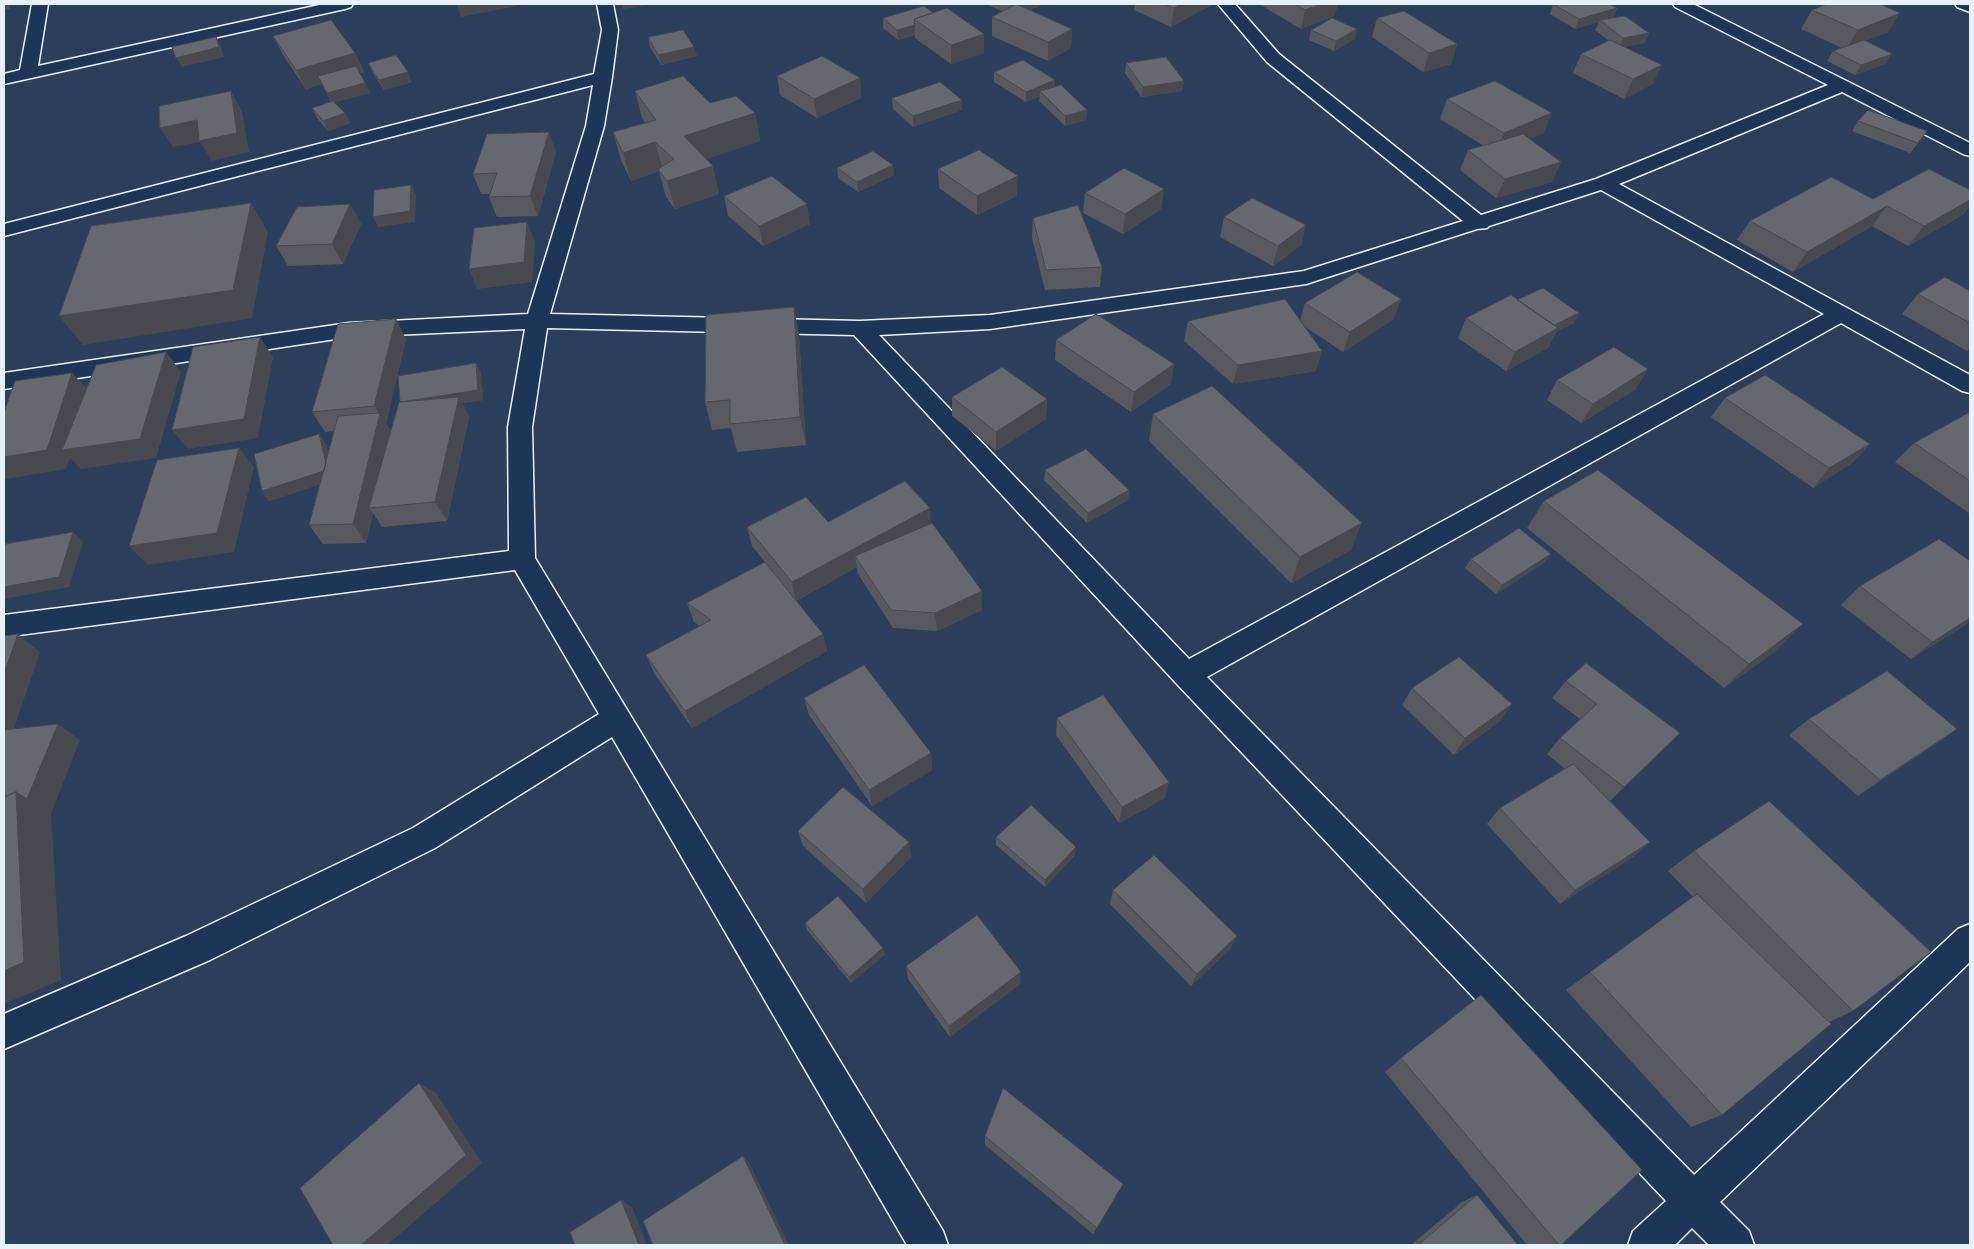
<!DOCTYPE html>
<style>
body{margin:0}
#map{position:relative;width:1974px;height:1249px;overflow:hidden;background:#2b3f5c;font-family:"Indie Flower",sans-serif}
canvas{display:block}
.frame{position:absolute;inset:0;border:5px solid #e8f1f8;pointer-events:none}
</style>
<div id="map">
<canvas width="1974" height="1249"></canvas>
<div class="frame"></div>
</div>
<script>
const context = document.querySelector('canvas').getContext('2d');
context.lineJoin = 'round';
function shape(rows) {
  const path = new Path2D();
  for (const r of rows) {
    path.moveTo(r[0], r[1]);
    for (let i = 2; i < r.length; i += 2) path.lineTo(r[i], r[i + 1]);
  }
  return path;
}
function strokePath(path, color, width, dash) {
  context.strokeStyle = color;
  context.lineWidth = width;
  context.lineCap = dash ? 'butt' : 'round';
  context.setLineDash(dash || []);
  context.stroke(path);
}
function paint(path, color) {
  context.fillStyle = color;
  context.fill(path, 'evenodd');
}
const street = shape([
 [32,4,48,4,38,66,324,4,353,4,351,7,345,9,4,84,4,74,20,70,32,4],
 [597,4,613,4,618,30,612,77,604,126,550,314,860,321,990,315,1304,271,1463,221,1267,62,1218,4,1235,4,1279,54,1481,215,1596,179,1828,85,1675,7,1673,4,1693,4,1970,143,1970,156,1963,154,1842,92,1619,184,1970,375,1970,393,1962,391,1841,323,1207,677,1694,1175,1958,929,1970,924,1970,962,1720,1202,1749,1231,1754,1245,1709,1245,1692,1228,1675,1245,1628,1245,1633,1231,1666,1201,1176,683,854,335,547,328,532,427,535,558,943,1231,948,1245,907,1245,612,737,435,848,210,960,4,1049,4,1014,186,936,413,828,599,714,515,570,4,637,4,615,509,551,508,427,525,329,349,337,4,389,4,373,349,323,528,314,586,126,593,85,4,236,4,224,594,74,602,30,597,4],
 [1601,190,1824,314,1189,659,879,335,990,329,1306,284,1477,229,1487,228,1489,226,1601,190],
 [1955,4,1970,4,1970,12,1957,7,1955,4]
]);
strokePath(street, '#e8f1f8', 3);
paint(street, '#1d3557');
paint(shape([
 [986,4,1043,4,1030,10,1072,29,1071,48,1048,61,992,36,992,17,1002,11],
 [1135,4,1213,4,1171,27,1134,10],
 [1259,4,1338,4,1334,16,1301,29],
 [1553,4,1617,8,1613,18,1610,19,1649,33,1644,43,1624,47,1653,84,1624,99,1573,73,1581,54,1609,41,1595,30,1599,22,1575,29,1550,14],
 [1812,10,1888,32,1865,41,1885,64,1855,75,1827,61,1833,51,1842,48,1801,29],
 [933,13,984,34,984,53,951,64,915,38,915,35,898,40,883,28,883,18],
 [1377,18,1457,44,1451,64,1423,72,1372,37],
 [1357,29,1355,39,1334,51,1309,40,1311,30],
 [273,36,355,53,364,72,360,73,370,93,335,102,345,113,350,123,328,131,317,118,312,108,331,102,322,84,306,89,283,55],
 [648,37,697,56,661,65,650,47],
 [368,63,412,82,384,90,373,73],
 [1126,63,1184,81,1182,91,1141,97,1125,73],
 [994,72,1055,87,1087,110,1086,120,1065,126,1039,101,1040,96,1026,102,994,82],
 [777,76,860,78,861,98,817,118,780,95],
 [635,91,710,103,755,113,760,141,706,159,719,194,675,209,666,197,659,171,631,181,621,160,613,132,645,123,642,118],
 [892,98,962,110,913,127,893,109],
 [1447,99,1544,133,1529,139,1552,182,1496,198,1460,170,1468,150,1484,146,1440,119],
 [1858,121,1920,141,1910,153,1852,131],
 [556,152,538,216,497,217,489,197,490,194,481,194,473,174],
 [837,168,894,175,858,192,838,178],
 [938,169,1017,196,977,215,939,188],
 [1164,189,1161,209,1123,234,1083,213,1085,193],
 [724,196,810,224,763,246,728,216],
 [1873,199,1964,214,1908,246,1872,226,1793,272,1737,240,1750,221],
 [350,204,361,224,343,264,288,266,276,246],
 [1224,217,1306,225,1301,245,1273,266,1220,237],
 [1033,218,1102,267,1100,287,1045,290,1032,238],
 [1970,291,1970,349,1967,351,1902,314,1918,294],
 [1517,300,1579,313,1574,323,1557,331,1548,348,1506,371,1458,338,1466,318],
 [1305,303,1394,319,1343,352,1304,326,1316,371,1233,384,1184,341,1188,321,1300,321],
 [794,307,799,336,806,445,737,452,731,428,712,430,705,402],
 [406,339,386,424,391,431,400,402,476,363,481,373,483,400,462,403,469,417,447,521,382,527,373,513,366,543,323,544,309,525,320,484,269,501,262,491,326,444,328,454,335,431,325,432,312,412],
 [1056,340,1174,364,1171,384,1131,412,1055,360],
 [1557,380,1636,389,1581,423,1547,400],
 [952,397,1047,399,1046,419,996,451,952,416],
 [1725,398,1870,444,1852,463,1813,488,1711,417],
 [1970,412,1970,512,1969,513,1895,462,1914,443],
 [1153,414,1351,550,1291,583,1149,441],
 [1045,470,1129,490,1128,500,1087,523,1044,480],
 [1544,501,1777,650,1724,688,1527,528],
 [828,522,931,523,982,610,937,631,893,628,858,574,857,567,796,601,823,634,827,651,692,728,654,673,646,655,700,626,694,622,687,603,765,562,752,546,747,527],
 [1551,554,1544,563,1496,594,1465,568,1471,559],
 [1970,561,1970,622,1911,659,1841,605,1860,586],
 [1566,681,1663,750,1610,801,1650,842,1633,857,1560,904,1487,824,1500,808,1565,769,1547,754,1560,738,1580,719,1552,698],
 [1412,688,1512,704,1500,721,1454,755,1402,705],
 [804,698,931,753,932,770,872,806,809,715],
 [1057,718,1165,798,1119,823,1056,735],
 [1809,719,1957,729,1934,745,1858,796,1789,735],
 [798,831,909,842,911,857,866,903,803,846],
 [996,837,1075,855,1045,887,996,845],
 [1694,851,1853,1011,1829,1022,1722,1115,1691,1127,1566,990,1693,897,1668,871],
 [1113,890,1237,936,1230,949,1191,986,1110,904],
 [805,923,885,954,851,983,807,930],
 [906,966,1020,984,950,1037,908,979],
 [1401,1058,1561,1245,1527,1245,1385,1072],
 [985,1136,1123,1184,1093,1234,985,1145],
 [1477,1195,1518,1245,1411,1245,1462,1202]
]), '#57595f');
paint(shape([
 [4,4,10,4,10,9,4,10],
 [456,4,527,4,461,17],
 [622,4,654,4,623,9],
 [1015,4,1043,4,1015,18],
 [1181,4,1213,4,1171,27,1174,8],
 [1322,4,1338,4,1334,16,1301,29,1305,10],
 [1617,8,1613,18,1601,21,1600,20,1599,22,1575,29,1579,19],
 [1900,13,1888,32,1846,49,1858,30],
 [915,25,915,35,898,40,897,30],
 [1072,29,1071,48,1048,61,1048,42],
 [1357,29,1355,39,1334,51,1336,41],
 [1649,33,1644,43,1619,48,1623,38],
 [984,34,984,53,951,64,951,45],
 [216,37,221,47,224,57,182,67,176,58],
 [1457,44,1451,64,1423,72,1429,53],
 [694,47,697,56,661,65,658,55],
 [355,53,364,72,306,89,296,70],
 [1892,54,1885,64,1855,75,1861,65],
 [1662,65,1653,84,1624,99,1633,79],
 [408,72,412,82,384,90,379,80],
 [860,78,861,98,817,118,814,99],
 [1055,80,1055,90,1040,91,1040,96,1026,102,1026,92],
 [1184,81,1182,91,1141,97,1143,87],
 [365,83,370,93,332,103,327,93],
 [231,91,242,111,249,152,212,161,200,142,173,147,160,128],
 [962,100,962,110,913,127,913,116],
 [1087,110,1086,120,1065,126,1065,116],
 [345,113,350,123,328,131,323,121],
 [755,113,760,141,691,164,684,136],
 [1552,113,1544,133,1496,153,1504,133],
 [549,132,556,152,538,216,530,196],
 [655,142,663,170,658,169,659,171,631,181,623,153],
 [1561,162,1552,182,1496,198,1505,179],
 [893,165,894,175,858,192,857,182],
 [713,166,719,194,675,209,667,181],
 [1018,176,1017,196,977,215,977,196],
 [411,185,416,195,415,222,378,227,373,217],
 [1164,189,1161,209,1123,234,1125,214],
 [1970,200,1970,206,1964,214,1908,246,1924,226],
 [251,203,268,232,252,318,83,345,59,316],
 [350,204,361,224,343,264,332,244],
 [807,204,810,224,763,246,759,226],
 [1887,206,1872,226,1793,272,1807,252],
 [527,222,535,242,532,282,477,289,469,269],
 [1306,225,1301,245,1273,266,1278,246],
 [1401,299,1394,319,1343,352,1350,332],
 [794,307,799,336,806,445,800,417],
 [1579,313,1574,323,1557,331,1548,348,1506,371,1515,352,1542,331],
 [396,319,406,339,386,424,392,433,369,508,373,513,366,543,353,524,380,415,374,406],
 [260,337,273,357,258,438,188,449,172,430],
 [1322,351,1316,371,1233,384,1238,365],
 [166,352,181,372,156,458,81,469,70,458,66,469,6,479,4,476,4,457,72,373,90,392],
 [476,363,481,373,483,400,462,403,469,417,447,521,435,502,400,403],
 [1174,364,1171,384,1131,412,1134,392],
 [1648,369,1636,389,1581,423,1593,404],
 [1047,399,1046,419,996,451,996,432],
 [319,434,326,444,334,480,269,501,262,491],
 [1870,444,1852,463,1813,488,1829,468],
 [239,448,254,467,234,552,148,565,129,546],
 [1129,490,1128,500,1087,523,1088,513],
 [930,508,931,527,855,556,857,567,796,601,792,582],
 [1362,523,1351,550,1291,583,1300,557],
 [73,532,83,542,69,587,4,599,4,587],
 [1551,554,1544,563,1496,594,1502,585],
 [982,591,982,610,937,631,935,613],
 [1970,618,1970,622,1911,659,1932,642],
 [1803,624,1777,650,1724,688,1749,664],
 [18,634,40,652,12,734,4,735,4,674],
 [823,634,827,651,692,728,685,711],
 [1512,704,1500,721,1454,755,1465,738],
 [58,724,80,740,51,814,61,980,4,1004,4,971,16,792],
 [1957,729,1934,745,1858,796,1880,780],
 [1680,733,1663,750,1608,803,1624,787],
 [931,753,932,770,872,806,869,790],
 [1169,782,1165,798,1119,823,1122,807],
 [909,842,911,857,866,903,863,889],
 [1650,842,1633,857,1560,904,1575,890],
 [1076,847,1075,855,1045,887,1045,880],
 [1237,936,1230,949,1191,986,1197,974],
 [883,948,885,954,851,983,849,977],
 [1021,972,1020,984,950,1037,949,1026],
 [419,1083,436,1093,482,1163,387,1245,361,1245],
 [743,1156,750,1164,789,1245,785,1245],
 [621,1200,632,1207,647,1245,639,1245]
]), '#47494e');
const building = shape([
 [1016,4,1072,29,1048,42,992,17,1016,4],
 [1164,4,1181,4,1174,8,1164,4],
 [1295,4,1322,4,1305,10,1295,4],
 [1553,4,1609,4,1617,8,1579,19,1553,4],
 [1827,4,1880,4,1900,13,1858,30,1812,10,1827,4],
 [924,6,933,13,914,19,915,25,897,30,883,18,924,6],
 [947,8,984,34,951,45,914,19,947,8],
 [1404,11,1457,44,1429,53,1377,18,1404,11],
 [1625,16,1649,33,1623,38,1600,20,1625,16],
 [1332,18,1357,29,1336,41,1311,30,1332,18],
 [331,20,355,53,296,70,273,36,331,20],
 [683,30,694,47,658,55,648,37,683,30],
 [216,37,219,47,176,58,172,47,216,37],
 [1610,40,1662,65,1633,79,1581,54,1610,40],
 [1864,40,1892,54,1861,65,1833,51,1864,40],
 [396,55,408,72,379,80,368,63,396,55],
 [822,56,860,78,814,99,777,76,822,56],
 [1166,57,1184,81,1143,87,1126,63,1166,57],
 [1023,60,1055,80,1026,92,994,72,1023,60],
 [356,66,365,83,327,93,318,76,356,66],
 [683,76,710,103,736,96,755,113,684,136,713,166,667,181,658,169,674,159,655,142,623,153,613,132,656,120,635,91,683,76],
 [1495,81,1552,113,1504,133,1447,99,1495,81],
 [940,82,962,100,913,116,892,98,940,82],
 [1061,85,1087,110,1065,116,1040,91,1061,85],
 [231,91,237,133,199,141,197,120,160,128,159,106,231,91],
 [333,101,345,113,323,121,312,108,333,101],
 [1868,110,1927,131,1918,143,1858,121,1868,110],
 [549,132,530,196,489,197,497,173,473,174,487,134,549,132],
 [1523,134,1561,162,1505,179,1468,150,1523,134],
 [979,150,1018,176,977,196,938,169,979,150],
 [873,151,893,165,857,182,837,168,873,151],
 [1124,168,1164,189,1125,214,1085,193,1124,168],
 [1929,169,1970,190,1970,200,1924,226,1887,206,1807,252,1750,221,1831,177,1873,199,1929,169],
 [772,176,807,204,759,226,724,196,772,176],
 [411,185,410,211,373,217,374,190,411,185],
 [1252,198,1306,225,1278,246,1224,217,1252,198],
 [251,203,233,290,59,316,91,226,251,203],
 [350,204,332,244,276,246,297,207,350,204],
 [1078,205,1102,267,1046,270,1033,218,1078,205],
 [527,222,524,262,469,269,474,228,527,222],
 [1357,272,1401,299,1350,332,1305,303,1357,272],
 [1945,277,1970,291,1970,323,1918,294,1945,277],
 [1543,288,1579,313,1554,325,1517,300,1543,288],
 [1511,295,1558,328,1515,352,1466,318,1511,295],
 [1285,299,1322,351,1238,365,1188,321,1285,299],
 [794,307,800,417,730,424,730,400,705,402,706,315,794,307],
 [1096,314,1174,364,1134,392,1056,340,1096,314],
 [396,319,374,406,312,412,338,324,396,319],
 [260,337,244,419,172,430,193,347,260,337],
 [1614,347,1648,369,1593,404,1557,380,1614,347],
 [166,352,140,439,62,450,96,365,166,352],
 [476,363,478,390,414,400,400,402,398,376,476,363],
 [1002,367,1047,399,996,432,952,397,1002,367],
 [72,373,47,450,4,457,4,412,15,381,72,373],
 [1765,375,1870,444,1829,468,1725,398,1765,375],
 [1212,386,1362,523,1300,557,1153,414,1212,386],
 [459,397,435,502,369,508,399,402,459,397],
 [1970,412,1970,481,1914,443,1970,412],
 [380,413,353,524,309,525,338,416,380,413],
 [319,434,326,463,324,471,262,491,254,454,319,434],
 [239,448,217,533,129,546,157,460,239,448],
 [1086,449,1129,490,1088,513,1045,470,1086,449],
 [1598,470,1803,624,1749,664,1544,501,1598,470],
 [905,481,930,508,792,582,747,527,806,497,828,522,905,481],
 [932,523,982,591,935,613,891,610,855,556,932,523],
 [1519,528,1551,554,1502,585,1471,559,1519,528],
 [73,532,59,577,4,587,4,547,5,544,73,532],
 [1939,539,1970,561,1970,618,1932,642,1860,586,1939,539],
 [765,562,823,634,685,711,646,655,711,620,687,603,765,562],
 [18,634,4,674,4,636,18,634],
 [1459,657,1512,704,1465,738,1412,688,1459,657],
 [1586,663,1680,733,1624,787,1560,738,1597,704,1566,681,1586,663],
 [864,665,931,753,869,790,804,698,864,665],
 [1887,671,1957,729,1880,780,1809,719,1887,671],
 [1103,695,1169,782,1122,807,1057,718,1103,695],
 [58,724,27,799,16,792,4,797,4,730,58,724],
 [1573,764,1650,842,1575,890,1500,808,1573,764],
 [843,787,909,842,863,889,798,831,843,787],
 [16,792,24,962,4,971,4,797,16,792],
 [1769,801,1931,952,1853,1011,1694,851,1769,801],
 [1031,805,1076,847,1045,880,996,837,1031,805],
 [1154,855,1237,936,1197,974,1113,890,1154,855],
 [1697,894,1831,1024,1722,1115,1590,972,1697,894],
 [838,896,883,948,849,977,805,923,838,896],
 [977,915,1021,972,949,1026,906,966,977,915],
 [1481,995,1642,1170,1561,1245,1559,1245,1401,1058,1481,995],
 [419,1083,466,1155,361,1245,333,1245,300,1188,419,1083],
 [1003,1088,1123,1184,1097,1228,985,1136,1003,1088],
 [743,1156,785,1245,653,1245,643,1221,743,1156],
 [1477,1195,1518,1245,1418,1245,1477,1195],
 [621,1200,639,1245,575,1245,570,1232,621,1200]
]);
paint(building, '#65686f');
strokePath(building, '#47494e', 1);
</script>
